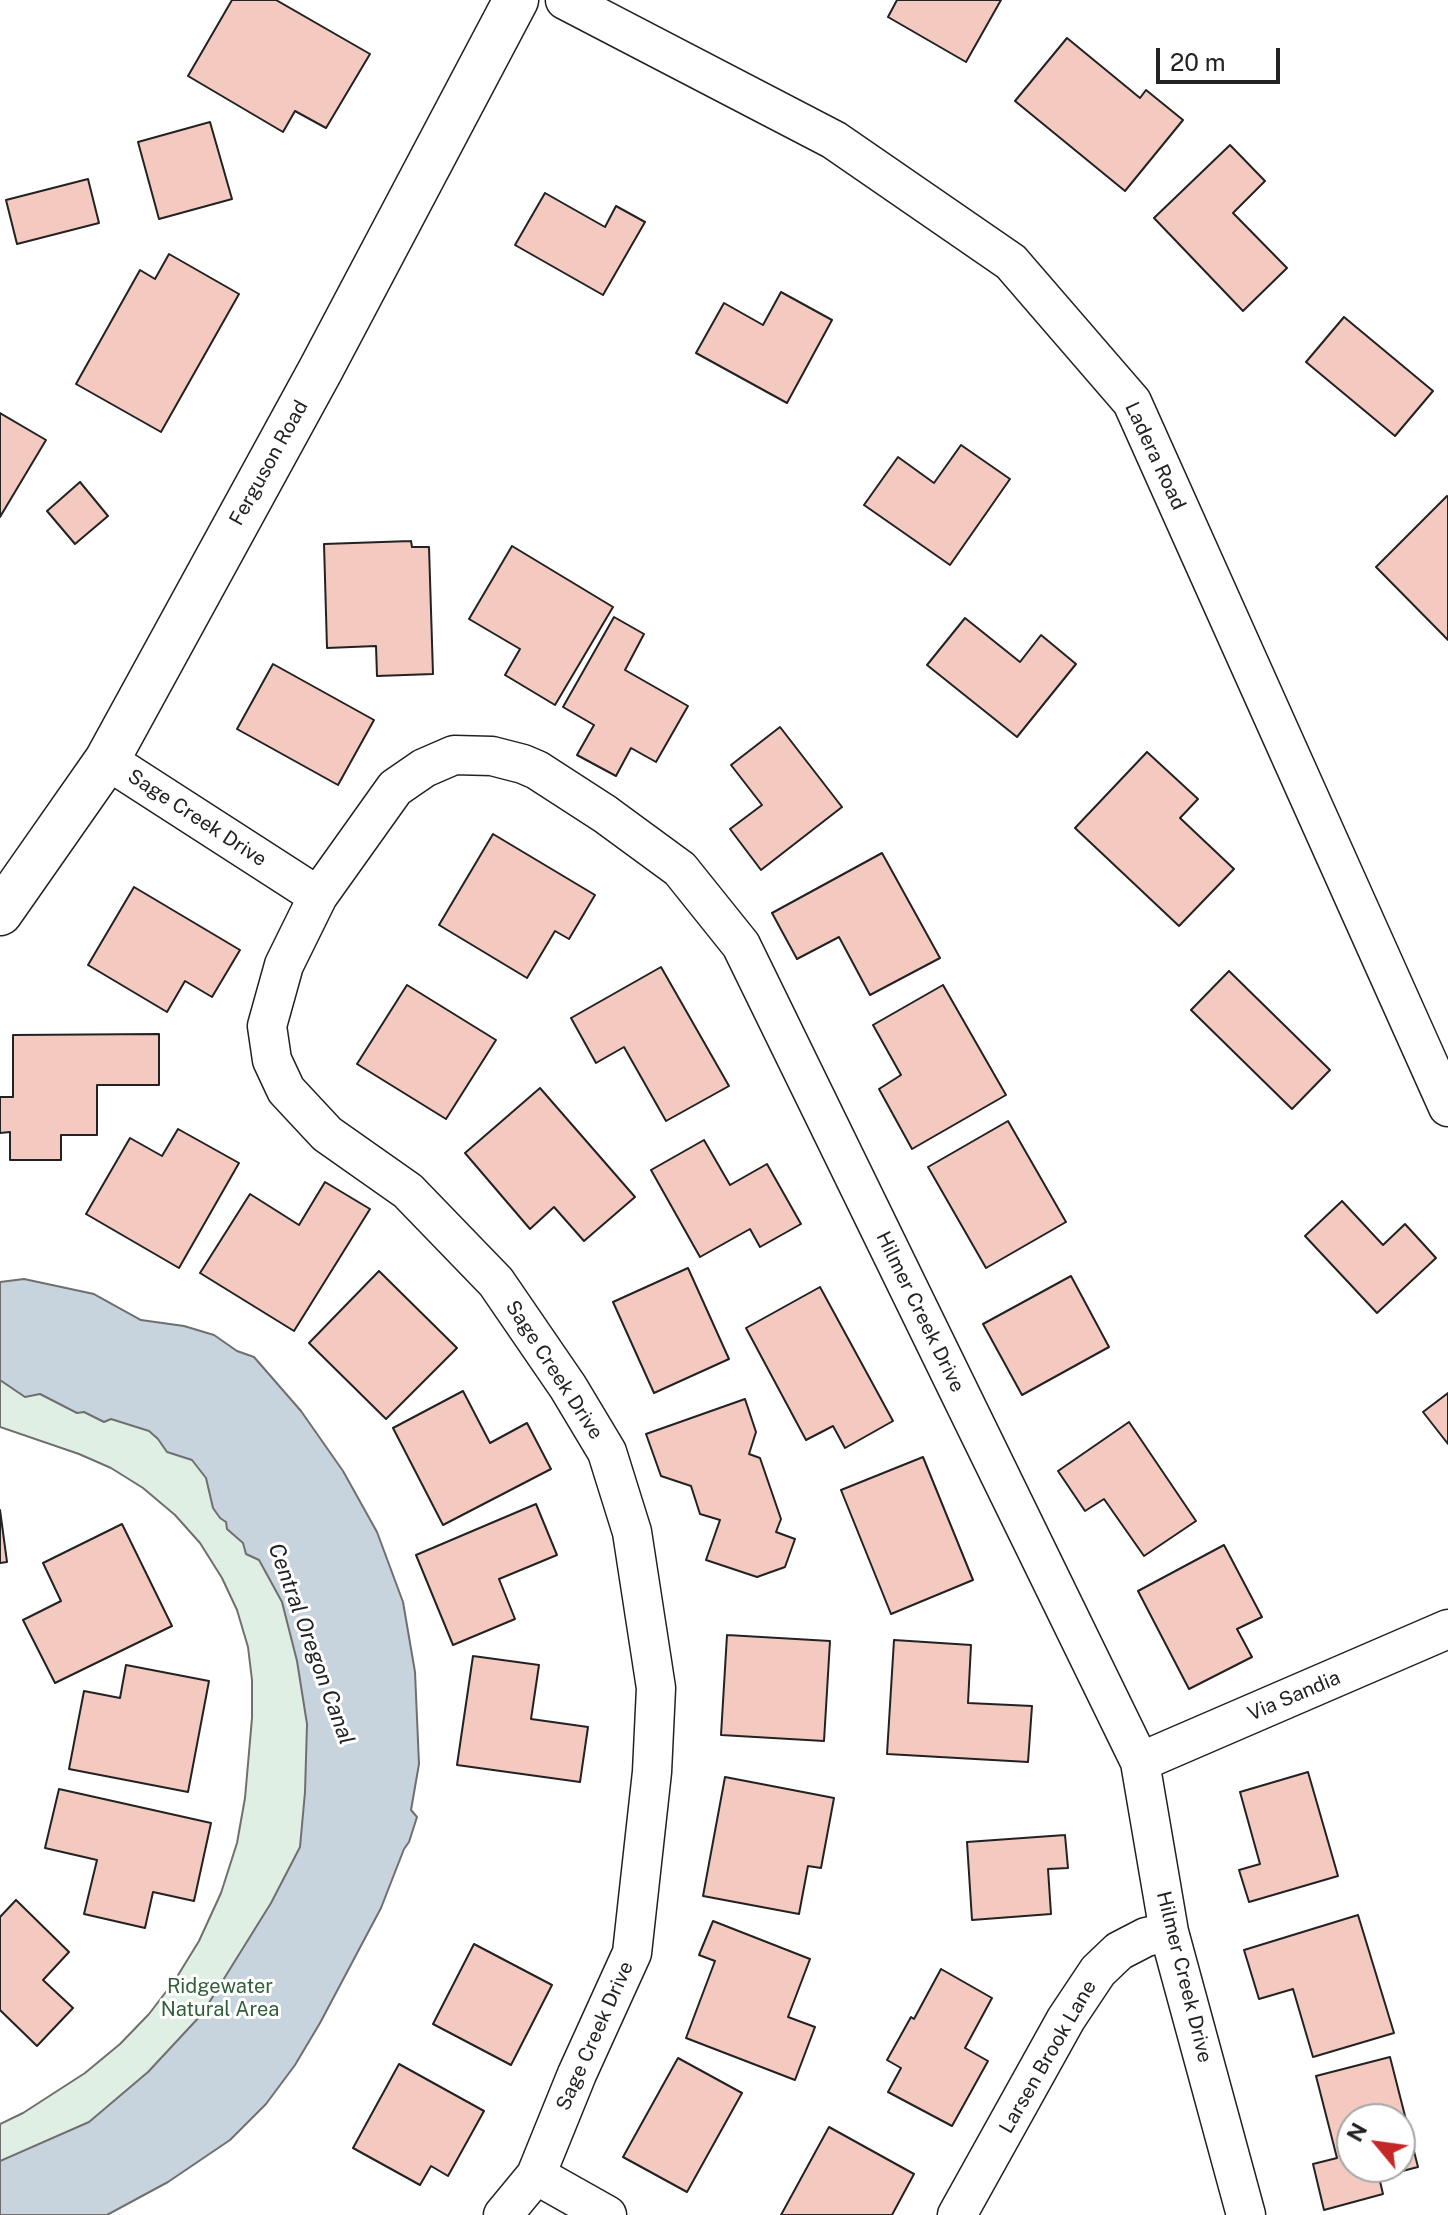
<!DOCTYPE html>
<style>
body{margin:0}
#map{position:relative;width:1448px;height:2215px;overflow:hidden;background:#fff;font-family:"Public Sans",sans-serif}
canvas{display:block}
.north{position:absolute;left:1336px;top:2103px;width:80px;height:80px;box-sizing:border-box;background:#fff;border:2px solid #a7a7a7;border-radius:50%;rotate:299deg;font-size:22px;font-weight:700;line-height:32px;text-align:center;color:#222}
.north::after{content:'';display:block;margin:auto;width:28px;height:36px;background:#c62828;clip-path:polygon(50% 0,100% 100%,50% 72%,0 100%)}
.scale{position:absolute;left:1156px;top:48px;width:124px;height:36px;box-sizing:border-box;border:4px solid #222;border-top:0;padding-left:10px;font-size:24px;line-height:28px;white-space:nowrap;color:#222;-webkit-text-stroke:6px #fff;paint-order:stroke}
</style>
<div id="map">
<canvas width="1448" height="2215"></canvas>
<div class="north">N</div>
<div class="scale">20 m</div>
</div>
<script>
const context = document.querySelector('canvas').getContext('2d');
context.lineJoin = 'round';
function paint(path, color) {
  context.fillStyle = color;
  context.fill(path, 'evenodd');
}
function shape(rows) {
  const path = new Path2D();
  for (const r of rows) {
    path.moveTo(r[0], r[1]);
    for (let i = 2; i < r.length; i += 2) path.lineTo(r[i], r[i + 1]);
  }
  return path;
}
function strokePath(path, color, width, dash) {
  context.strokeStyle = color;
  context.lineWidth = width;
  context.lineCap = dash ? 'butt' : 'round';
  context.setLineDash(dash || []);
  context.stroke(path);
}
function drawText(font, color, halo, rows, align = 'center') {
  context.font = font + ' "Public Sans",sans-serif';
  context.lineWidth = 6;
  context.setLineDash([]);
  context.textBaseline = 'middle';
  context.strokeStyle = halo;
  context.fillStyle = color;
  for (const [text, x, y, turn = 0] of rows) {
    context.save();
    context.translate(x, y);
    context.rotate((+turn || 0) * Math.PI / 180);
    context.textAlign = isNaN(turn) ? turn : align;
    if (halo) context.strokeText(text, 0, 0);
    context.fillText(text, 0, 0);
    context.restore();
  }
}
const green = shape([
 [0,1326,286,1502,324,1885,27,2215,0,2215,0,2124,23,2113,85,2073,120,2044,149,2014,175,1980,199,1941,221,1893,237,1843,245,1798,252,1718,252,1680,248,1647,237,1610,222,1578,200,1543,175,1515,143,1488,111,1468,79,1454,0,1427,0,1326]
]);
paint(green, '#e0efe3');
strokePath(green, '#6f6f6f', 2);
const water = shape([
 [24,1279,94,1294,141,1320,184,1326,214,1335,237,1351,254,1357,301,1411,343,1471,377,1532,403,1602,415,1672,419,1764,411,1810,417,1817,409,1842,404,1849,381,1908,320,2023,295,2065,266,2104,230,2140,168,2182,107,2215,0,2215,0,2161,89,2122,148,2072,202,2014,271,1903,300,1847,305,1792,307,1724,297,1661,282,1602,259,1560,246,1554,243,1543,227,1529,226,1522,220,1518,213,1508,206,1478,192,1460,167,1452,158,1439,149,1431,111,1419,104,1422,84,1412,77,1413,40,1394,25,1397,0,1380,0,1282,24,1279]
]);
paint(water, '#c7d3dd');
strokePath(water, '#6f6f6f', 2);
const building = shape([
 [232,0,276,0,370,54,326,128,295,111,283,132,188,76,232,0],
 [897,0,1001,0,966,62,888,17,897,0],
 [1067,38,1140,98,1146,90,1183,120,1125,191,1015,101,1067,38],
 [210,122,232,199,159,219,138,142,210,122],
 [1230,145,1265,181,1233,213,1287,268,1243,311,1154,218,1230,145],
 [88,179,99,223,17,244,6,200,88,179],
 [545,193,605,227,616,206,645,222,603,295,515,245,545,193],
 [169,254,239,294,161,432,76,384,140,270,155,279,169,254],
 [781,292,832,320,787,403,696,353,724,303,763,325,781,292],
 [1344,317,1433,391,1395,436,1306,362,1344,317],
 [0,413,46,440,0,517,0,413],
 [961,445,1010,479,950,565,864,505,898,457,934,483,961,445],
 [80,482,108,516,75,544,47,511,80,482],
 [1447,496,1448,497,1448,640,1376,567,1447,496],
 [411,541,412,547,429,547,433,674,377,676,376,646,327,648,324,544,411,541],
 [512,546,613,607,555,705,505,675,520,649,469,619,512,546],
 [614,617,644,634,625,670,688,706,656,762,631,748,616,776,577,755,594,725,563,707,614,617],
 [965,618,1020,662,1041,635,1076,664,1017,737,927,665,965,618],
 [273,664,374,720,338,785,237,729,273,664],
 [780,727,842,807,761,870,730,829,762,805,731,765,780,727],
 [1147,752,1198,799,1180,818,1234,869,1179,926,1075,828,1147,752],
 [493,834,595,895,569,939,555,931,527,978,439,925,493,834],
 [882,853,940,958,870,995,839,937,797,959,772,913,882,853],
 [134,887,240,950,212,997,185,981,167,1012,88,965,134,887],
 [661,967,729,1086,666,1121,624,1047,596,1063,571,1018,661,967],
 [1229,971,1330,1070,1292,1109,1191,1010,1229,971],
 [407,985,496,1040,446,1119,357,1064,407,985],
 [943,985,1006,1095,912,1149,879,1089,901,1075,873,1025,943,985],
 [159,1034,159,1085,97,1085,97,1135,61,1135,61,1160,10,1160,10,1132,0,1133,0,1097,13,1097,13,1035,159,1034],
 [540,1088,635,1197,584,1241,554,1207,530,1229,465,1153,540,1088],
 [1008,1121,1066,1222,986,1268,928,1167,1008,1121],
 [178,1129,239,1163,179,1268,86,1214,130,1138,162,1156,178,1129],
 [704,1140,730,1185,767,1164,801,1224,760,1247,750,1229,700,1257,651,1170,704,1140],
 [325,1182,370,1209,294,1331,200,1273,250,1194,299,1225,325,1182],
 [1342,1201,1383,1245,1405,1224,1436,1258,1377,1313,1305,1236,1342,1201],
 [688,1268,729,1359,654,1393,613,1302,688,1268],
 [379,1271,457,1348,386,1419,309,1343,379,1271],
 [1071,1276,1109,1347,1022,1395,983,1324,1071,1276],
 [820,1287,893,1421,845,1448,833,1426,806,1440,746,1328,820,1287],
 [463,1391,490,1443,527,1423,551,1469,443,1525,393,1428,463,1391],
 [1448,1393,1448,1444,1423,1412,1448,1393],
 [745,1399,756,1432,749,1454,760,1458,781,1519,776,1532,795,1539,785,1567,757,1577,706,1560,720,1520,700,1514,691,1486,661,1476,646,1434,745,1399],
 [1129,1422,1196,1521,1144,1556,1104,1499,1085,1511,1058,1471,1129,1422],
 [923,1457,973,1580,891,1614,841,1490,923,1457],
 [536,1504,557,1555,499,1579,515,1619,453,1645,416,1555,536,1504],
 [0,1510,7,1562,0,1563,0,1510],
 [122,1524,172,1626,55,1683,23,1620,61,1601,43,1563,122,1524],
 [1224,1545,1262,1617,1237,1629,1252,1657,1189,1689,1138,1591,1224,1545],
 [727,1635,830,1641,824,1741,721,1735,727,1635],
 [894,1640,971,1645,968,1703,1032,1706,1028,1762,887,1754,894,1640],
 [473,1656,539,1665,531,1719,588,1727,580,1782,457,1765,473,1656],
 [126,1665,209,1681,188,1792,69,1769,84,1691,120,1698,126,1665],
 [1308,1772,1338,1876,1249,1902,1239,1870,1260,1864,1240,1792,1308,1772],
 [725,1777,834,1798,821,1868,808,1866,799,1914,703,1896,725,1777],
 [59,1789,211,1823,194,1901,153,1892,145,1928,84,1914,97,1860,45,1848,59,1789],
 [1065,1835,1068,1868,1048,1869,1051,1914,972,1920,967,1842,1065,1835],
 [16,1900,69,1952,43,1980,73,2008,37,2046,0,2010,0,1917,16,1900],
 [1358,1915,1394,2033,1313,2057,1293,1989,1259,1999,1244,1950,1358,1915],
 [713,1921,810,1959,788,2017,815,2027,795,2080,686,2038,715,1961,699,1955,713,1921],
 [474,1944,552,1985,511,2065,433,2024,474,1944],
 [941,1969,992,1998,965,2048,988,2061,952,2126,888,2092,901,2068,887,2060,911,2017,914,2019,941,1969],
 [1390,2057,1418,2167,1379,2177,1383,2194,1324,2210,1313,2164,1337,2158,1316,2076,1390,2057],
 [1352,2119,1400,2119,1400,2167,1352,2167,1352,2119],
 [678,2058,742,2093,687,2192,623,2157,678,2058],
 [399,2064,484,2111,448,2176,431,2166,420,2185,353,2148,399,2064],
 [829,2127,914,2174,892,2215,781,2215,829,2127]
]);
paint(building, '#f3c9c0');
strokePath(building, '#222', 2);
const minor = shape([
 [565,0,834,140,1011,262,1132,402,1448,1107],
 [107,760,318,896],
 [1140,1762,1448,1629],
 [536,2175,607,2215],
 [503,2215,536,2175,577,2074,632,1953,652,1772,656,1688,632,1532,607,1452,568,1387,496,1282,408,1191,327,1134,286,1090,272,1060,267,1026,284,965,318,896,395,788,424,768,454,755,492,756,523,764,537,770,605,814,680,869,741,945,1140,1762,1169,1932,1246,2215],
 [957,2215,1066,2019,1098,1971,1119,1951,1146,1937,1169,1932]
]);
const tertiary = shape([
 [0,913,107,760,321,369,516,0]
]);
strokePath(minor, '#222', 41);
strokePath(tertiary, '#222', 47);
strokePath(minor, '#fff', 38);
strokePath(tertiary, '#fff', 44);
drawText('20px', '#222', '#fff', [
 ["Ladera Road",1155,456,65],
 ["Ferguson Road",269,463,-61],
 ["Sage Creek Drive",197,818,33],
 ["Hilmer Creek Drive",920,1312,64],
 ["Sage Creek Drive",554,1370,57],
 ["Via Sandia",1294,1696,-23],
 ["Hilmer Creek Drive",1184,1977,76],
 ["Sage Creek Drive",595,2036,-66],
 ["Larsen Brook Lane",1048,2057,-60]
]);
drawText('20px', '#2f5e38', '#fff', [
 ["Ridgewater",220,1987],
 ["Natural Area",220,2010]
]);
drawText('italic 22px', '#222', '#fff', [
 ["Central Oregon Canal",311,1644,70]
]);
</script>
